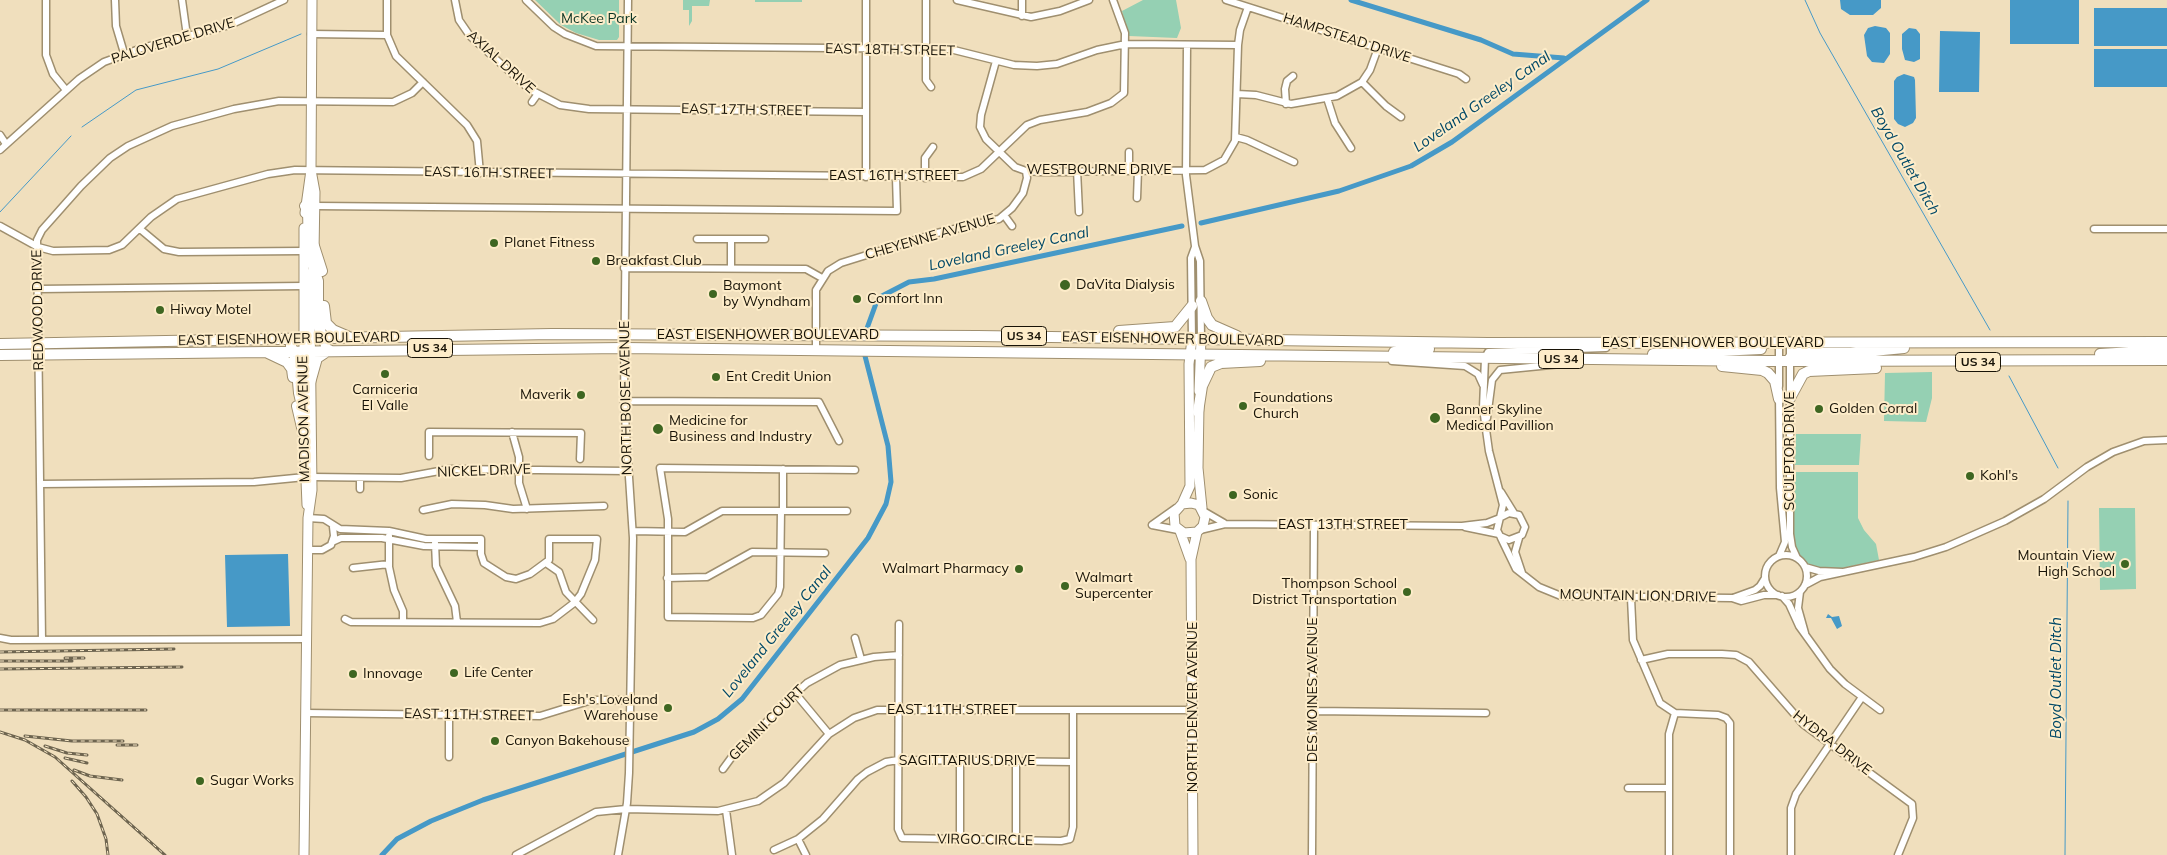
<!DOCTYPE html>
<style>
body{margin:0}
canvas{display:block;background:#f0dfbd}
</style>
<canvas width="2167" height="855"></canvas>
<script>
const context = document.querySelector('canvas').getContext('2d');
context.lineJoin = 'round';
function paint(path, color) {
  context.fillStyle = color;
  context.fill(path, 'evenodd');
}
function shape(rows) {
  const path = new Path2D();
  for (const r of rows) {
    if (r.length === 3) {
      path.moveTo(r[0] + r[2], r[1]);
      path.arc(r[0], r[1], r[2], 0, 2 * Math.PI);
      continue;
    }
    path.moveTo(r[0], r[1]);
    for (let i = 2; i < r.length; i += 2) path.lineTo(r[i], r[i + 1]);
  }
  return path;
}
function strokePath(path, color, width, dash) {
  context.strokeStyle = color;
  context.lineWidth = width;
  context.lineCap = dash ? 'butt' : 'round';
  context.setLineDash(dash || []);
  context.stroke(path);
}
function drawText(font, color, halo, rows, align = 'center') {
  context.font = font + ' Mulish,sans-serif';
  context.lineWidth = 4;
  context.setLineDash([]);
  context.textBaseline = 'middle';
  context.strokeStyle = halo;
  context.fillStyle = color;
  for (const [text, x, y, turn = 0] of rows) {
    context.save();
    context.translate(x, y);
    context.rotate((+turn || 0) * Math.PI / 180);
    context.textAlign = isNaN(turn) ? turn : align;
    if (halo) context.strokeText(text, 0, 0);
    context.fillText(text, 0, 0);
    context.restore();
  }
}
paint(shape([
 [535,0,619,0,619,37,617,40,599,40,576,33,561,25],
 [683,0,710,0,709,6,692,6,692,21,689,26,689,10,683,10],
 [755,0,802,0,802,2,755,2],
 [1143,0,1176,0,1181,28,1177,38,1129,36,1122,11],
 [1932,372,1932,398,1926,422,1884,421,1885,373],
 [1796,434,1861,434,1859,465,1795,465],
 [1795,472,1858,472,1858,518,1864,530,1876,544,1879,560,1842,568,1823,569,1810,566,1800,559,1792,537],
 [2099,508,2135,508,2136,589,2100,590]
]), '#95d0b3');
paint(shape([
 [1840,0,1881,0,1881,8,1873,15,1850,15,1841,9],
 [2010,0,2079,0,2079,44,2010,44],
 [2094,8,2167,8,2167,46,2094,46],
 [1875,26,1886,28,1890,33,1890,54,1884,63,1872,62,1867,56,1864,35,1868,28],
 [1909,28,1916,29,1920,34,1920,59,1914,62,1905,60,1902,49,1902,34],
 [1940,31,1980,32,1979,92,1939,92],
 [2094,49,2167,49,2167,87,2094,87],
 [1904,74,1914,77,1915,80,1916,118,1913,123,1905,127,1898,124,1894,119,1894,81,1897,77],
 [288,554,290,626,227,627,225,555],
 [1828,614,1832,617,1839,616,1842,626,1837,629,1831,618,1826,618]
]), '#4699c7');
strokePath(shape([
 [1805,0,1820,33,1990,330],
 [82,127,136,90,218,69,301,34],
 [0,212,71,136],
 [2009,376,2058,468],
 [2065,855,2068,501]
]), '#4699c7', 1);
strokePath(shape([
 [1351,0,1481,40,1513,54,1564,58],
 [1201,223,1339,191,1411,166,1452,142,1647,0],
 [866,331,878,298,909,282,934,279,1182,226],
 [382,855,397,839,431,821,483,800,694,732,718,719,742,699,868,538,886,504,891,482,888,446,865,356]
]), '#4699c7', 5);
const minor = shape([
 [46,0,46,55,53,74,66,90],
 [115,0,116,26,124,53],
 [182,0,187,36],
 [387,0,387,35,396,56,467,125,477,141,480,173],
 [455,0,459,20,470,36,529,89,560,105,589,109,866,112],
 [526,0,554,27,565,34,596,46,950,49,1014,65,1037,66,1057,64,1097,50,1126,44,1238,45],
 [926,0,926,80,931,87],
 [957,0,1031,17,1060,11,1089,0],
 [1022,0,1022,16],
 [1226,0,1459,74,1466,79],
 [311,34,387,35],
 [1187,46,1186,175,1195,246,1200,261,1201,339],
 [996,61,981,115,980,127,986,139,1015,167,1026,171,1040,172,1205,170,1224,160,1235,141,1238,45,1240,30,1248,7],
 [1362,82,1386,106,1401,117],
 [1237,94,1256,95,1291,104,1337,96,1362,82,1370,70,1378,48],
 [1327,98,1335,123,1351,148],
 [532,102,537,95],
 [1286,104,1285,89,1287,81,1293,76],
 [0,135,6,144],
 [1236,137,1247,140,1294,162],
 [0,150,79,79,104,62,142,48,230,25,284,0],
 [1129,152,1129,170],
 [1077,170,1079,212],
 [866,177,866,0],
 [925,178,925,158,933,147],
 [1137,198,1138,170],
 [315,206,897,211,896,177],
 [1004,215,1012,226],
 [0,226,38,247,53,251,109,250,122,245,151,217,177,199,268,174,295,170,963,177,981,169,1027,125,1040,120,1087,112,1111,103,1124,93,1125,33,1113,0],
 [140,229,164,249,179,252,303,251],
 [2094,229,2167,229],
 [697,239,765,239],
 [624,268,806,269,822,278],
 [731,268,731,239],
 [38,289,304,286],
 [1192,339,1191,258,1195,247],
 [1779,343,1779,386],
 [1790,343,1790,534,1792,547,1797,558],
 [816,349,816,290,828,271,841,263,937,233,999,219,1012,208,1023,193,1027,178,1026,171],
 [1392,361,1465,366,1478,374,1483,385],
 [624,401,819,402,839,441],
 [1487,418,1492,380,1500,370,1571,363],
 [512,432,519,457,519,483,527,509],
 [429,456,429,432,581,433,580,459],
 [312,477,401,478,450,469,627,471],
 [40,484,254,482,305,477],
 [360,489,360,478],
 [1501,492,1514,513],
 [423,510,452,504,485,505,513,509,604,506],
 [781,511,780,587,778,594,761,615,753,618,668,617,668,519,660,468,855,470],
 [783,511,783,469],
 [1205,512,1224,523],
 [1501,517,1509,513,1519,515,1525,527,1522,535,1509,540,1500,536,1497,530,1503,505,1489,451,1483,408,1485,358,1488,352,1606,348],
 [308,518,324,519,340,529,389,531,426,539,481,539,481,554,484,563,506,577,516,579,530,574,549,560,549,539,597,539,595,560,581,594,574,603,553,619,540,623,351,622,345,619],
 [1152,525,1176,508],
 [1152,525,1178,530],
 [1465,527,1499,534],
 [1200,530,1225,524,1462,526,1487,523,1500,518],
 [633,531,685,532,722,511,847,511],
 [389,536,389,567,394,590,403,611,403,622],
 [1501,538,1516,569,1539,587,1561,596,1732,598,1741,601,1764,595,1778,595],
 [1519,538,1515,552,1522,573],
 [332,542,341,538,382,538,424,546,481,547],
 [435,543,436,566,455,606,457,622],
 [308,550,322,550,331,545,334,536,333,527],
 [1786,576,21],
 [1779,556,1785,542,1780,488,1779,396],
 [546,563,559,572,566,592,593,620],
 [1805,567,1819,571,1843,572],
 [353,568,389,564],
 [667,578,707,577,752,552,825,553],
 [1805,585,1820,577,1914,557,1946,547,2005,521,2044,499,2087,467,2113,452,2144,441,2167,440],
 [1800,592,1798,608,1805,633],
 [1782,596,1789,604,1799,626,1830,669,1845,684,1880,710],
 [1631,598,1633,640,1660,703,1675,713,1718,715,1726,718,1730,723,1730,855],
 [1733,598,1755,590,1760,586,1765,578],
 [899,624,898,829,902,838,1061,841,1070,839,1073,827,1073,710],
 [0,638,11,640,307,639],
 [855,638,861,659],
 [42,640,37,240,42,230,81,186,110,158,128,146,172,126,234,109,279,101,393,102,412,93,423,82],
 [1641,660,1668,654,1722,654,1736,655,1749,662,1803,724,1912,804,1913,818,1898,855],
 [795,693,829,734],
 [1313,711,1486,713],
 [306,713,540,716,592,700,630,700],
 [449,715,449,757],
 [723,769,734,754,749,742,777,710,807,683,840,665,874,657,899,655],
 [1628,788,1669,788],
 [726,810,732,855],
 [798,839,806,855],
 [960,840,960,761],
 [1016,840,1016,761],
 [774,850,798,839,823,819,858,779,867,772,886,762,898,760,1073,762],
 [516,855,596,812,626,809,718,811,758,801,784,783,829,734,854,718,877,710,1193,710],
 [618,855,627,803,629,773,633,538,624,401,628,0],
 [1312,855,1314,525],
 [1669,855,1669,734,1675,713],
 [1791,855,1791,808,1796,794,1862,697]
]);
const major = shape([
 [311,170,315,192,314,252],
 [305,213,311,170,312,0],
 [1199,391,1201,339],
 [304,400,304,228],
 [1199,406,1198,468,1202,508],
 [304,431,307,505],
 [1182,504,1190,486,1189,364,1192,339],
 [1180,531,1190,559],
 [304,855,308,518,312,490,310,311,313,270],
 [1193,855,1191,559,1197,532,1203,526,1205,517,1199,505,1191,503,1182,504,1174,513,1175,526,1184,533,1197,532]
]);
const highway = shape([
 [305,206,308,210,309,254,318,281,318,325,325,343],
 [314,246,322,271],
 [1201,301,1207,318,1212,325,1237,336],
 [324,306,326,323,333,330,347,336],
 [1119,331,1175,327,1192,306],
 [0,344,552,334,977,336,1488,343,2167,342],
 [291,346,296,360,299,393,311,444],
 [1394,352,1429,349],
 [268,353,287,362,292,369,293,377],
 [1653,354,1761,349],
 [2100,354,2167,350],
 [0,355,624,348,1768,361,2167,360],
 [1790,358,1796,353,1851,353,1904,348],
 [1722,366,1762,370,1768,373,1775,381,1779,399],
 [310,383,317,358,329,350],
 [1790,398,1803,374,1809,371,1876,368],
 [297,406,304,436],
 [1198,412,1202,386,1211,367,1221,363,1260,361]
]);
strokePath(minor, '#9f8f6f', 9);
strokePath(major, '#9f8f6f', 11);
strokePath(highway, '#9f8f6f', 12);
strokePath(minor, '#fff', 6);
strokePath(major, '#fff', 9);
strokePath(highway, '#fff', 10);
const rail = shape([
 [0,652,174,649],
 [65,658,84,658],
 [0,661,72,661],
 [0,669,182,667],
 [0,710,146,710],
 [0,732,25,740,55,757,165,855],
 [25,736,72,741,123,741],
 [117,745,137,745],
 [45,746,67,753,87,755],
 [65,758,87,763],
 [74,770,90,776,122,780],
 [72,781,86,797,97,814,106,839,108,855]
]);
strokePath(rail, '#6e6550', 3);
strokePath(rail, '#fdecc9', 1, [4]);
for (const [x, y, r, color] of [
 [494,243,5,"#3e6621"],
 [596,261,5,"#3e6621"],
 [1065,285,6,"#3e6621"],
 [713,294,5,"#3e6621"],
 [857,299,5,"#3e6621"],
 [160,310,5,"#3e6621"],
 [385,374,5,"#3e6621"],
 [716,377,5,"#3e6621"],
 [581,395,5,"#3e6621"],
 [1243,406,5,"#3e6621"],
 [1819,409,5,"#3e6621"],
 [1435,418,6,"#3e6621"],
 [658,429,6,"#3e6621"],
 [1970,476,5,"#3e6621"],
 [1233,495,5,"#3e6621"],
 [2125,564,5,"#3e6621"],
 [1019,569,5,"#3e6621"],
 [1065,586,5,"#3e6621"],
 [1407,592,5,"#3e6621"],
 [454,673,5,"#3e6621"],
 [353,674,5,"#3e6621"],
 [668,708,5,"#3e6621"],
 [495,741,5,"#3e6621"],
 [200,781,5,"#3e6621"]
]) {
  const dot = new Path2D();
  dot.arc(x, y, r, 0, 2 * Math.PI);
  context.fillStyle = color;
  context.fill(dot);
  strokePath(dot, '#fdecc9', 2);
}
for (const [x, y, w] of [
 [1024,336,45],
 [430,348,45],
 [1561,359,45],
 [1978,362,45]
]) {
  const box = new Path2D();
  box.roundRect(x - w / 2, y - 9.5, w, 19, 4);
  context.fillStyle = '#fdecc9';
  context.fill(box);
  strokePath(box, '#181307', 1);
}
drawText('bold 12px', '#181307', null, [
 ["US 34",1024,336],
 ["US 34",430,348],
 ["US 34",1561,359],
 ["US 34",1978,362]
]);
drawText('14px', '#093323', '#fdecc9', [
 ["McKee Park",599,19]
]);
drawText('14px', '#181307', '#fdecc9', [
 ["HAMPSTEAD DRIVE",1347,38,18],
 ["PALOVERDE DRIVE",173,41,-17],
 ["EAST 18TH STREET",890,50,1],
 ["AXIAL DRIVE",501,62,42],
 ["EAST 17TH STREET",746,110,1],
 ["WESTBOURNE DRIVE",1099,170],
 ["EAST 16TH STREET",489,173,1],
 ["EAST 16TH STREET",894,176],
 ["CHEYENNE AVENUE",930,237,-16],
 ["REDWOOD DRIVE",38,310,-91],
 ["EAST EISENHOWER BOULEVARD",768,335],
 ["EAST EISENHOWER BOULEVARD",289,339,-1],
 ["EAST EISENHOWER BOULEVARD",1173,339,1],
 ["EAST EISENHOWER BOULEVARD",1713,343],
 ["NORTH BOISE AVENUE",626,398,-91],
 ["MADISON AVENUE",304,419,-91],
 ["SCULPTOR DRIVE",1790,451,-90],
 ["NICKEL DRIVE",484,471,-2],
 ["EAST 13TH STREET",1343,525],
 ["MOUNTAIN LION DRIVE",1638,596,1],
 ["DES MOINES AVENUE",1313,690,-90],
 ["NORTH DENVER AVENUE",1193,707,-90],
 ["EAST 11TH STREET",952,710],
 ["EAST 11TH STREET",469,715,1],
 ["GEMINI COURT",767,723,-45],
 ["HYDRA DRIVE",1832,743,38],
 ["SAGITTARIUS DRIVE",967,761],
 ["VIRGO CIRCLE",985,840,1]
]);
drawText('14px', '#181307', '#fdecc9', [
 ["Planet Fitness",504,243],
 ["Breakfast Club",606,261],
 ["DaVita Dialysis",1076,285],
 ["Baymont",723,286],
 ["by Wyndham",723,302],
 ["Comfort Inn",867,299],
 ["Hiway Motel",170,310],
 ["Ent Credit Union",726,377],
 ["Carniceria",385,390,"center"],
 ["El Valle",385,406,"center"],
 ["Maverik",571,395,"right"],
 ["Foundations",1253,398],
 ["Church",1253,414],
 ["Golden Corral",1829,409],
 ["Banner Skyline",1446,410],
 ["Medical Pavillion",1446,426],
 ["Medicine for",669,421],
 ["Business and Industry",669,437],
 ["Kohl's",1980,476],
 ["Sonic",1243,495],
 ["Mountain View",2115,556,"right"],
 ["High School",2115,572,"right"],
 ["Walmart Pharmacy",1009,569,"right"],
 ["Walmart",1075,578],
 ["Supercenter",1075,594],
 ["Thompson School",1397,584,"right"],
 ["District Transportation",1397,600,"right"],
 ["Life Center",464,673],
 ["Innovage",363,674],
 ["Esh's Loveland",658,700,"right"],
 ["Warehouse",658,716,"right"],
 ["Canyon Bakehouse",505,741],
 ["Sugar Works",210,781]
], 'left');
drawText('italic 15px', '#004867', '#fdecc9', [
 ["Loveland Greeley Canal",1482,102,-35],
 ["Boyd Outlet Ditch",1905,161,60],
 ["Loveland Greeley Canal",1009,249,-12],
 ["Loveland Greeley Canal",777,632,-51],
 ["Boyd Outlet Ditch",2056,678,-90]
]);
</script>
